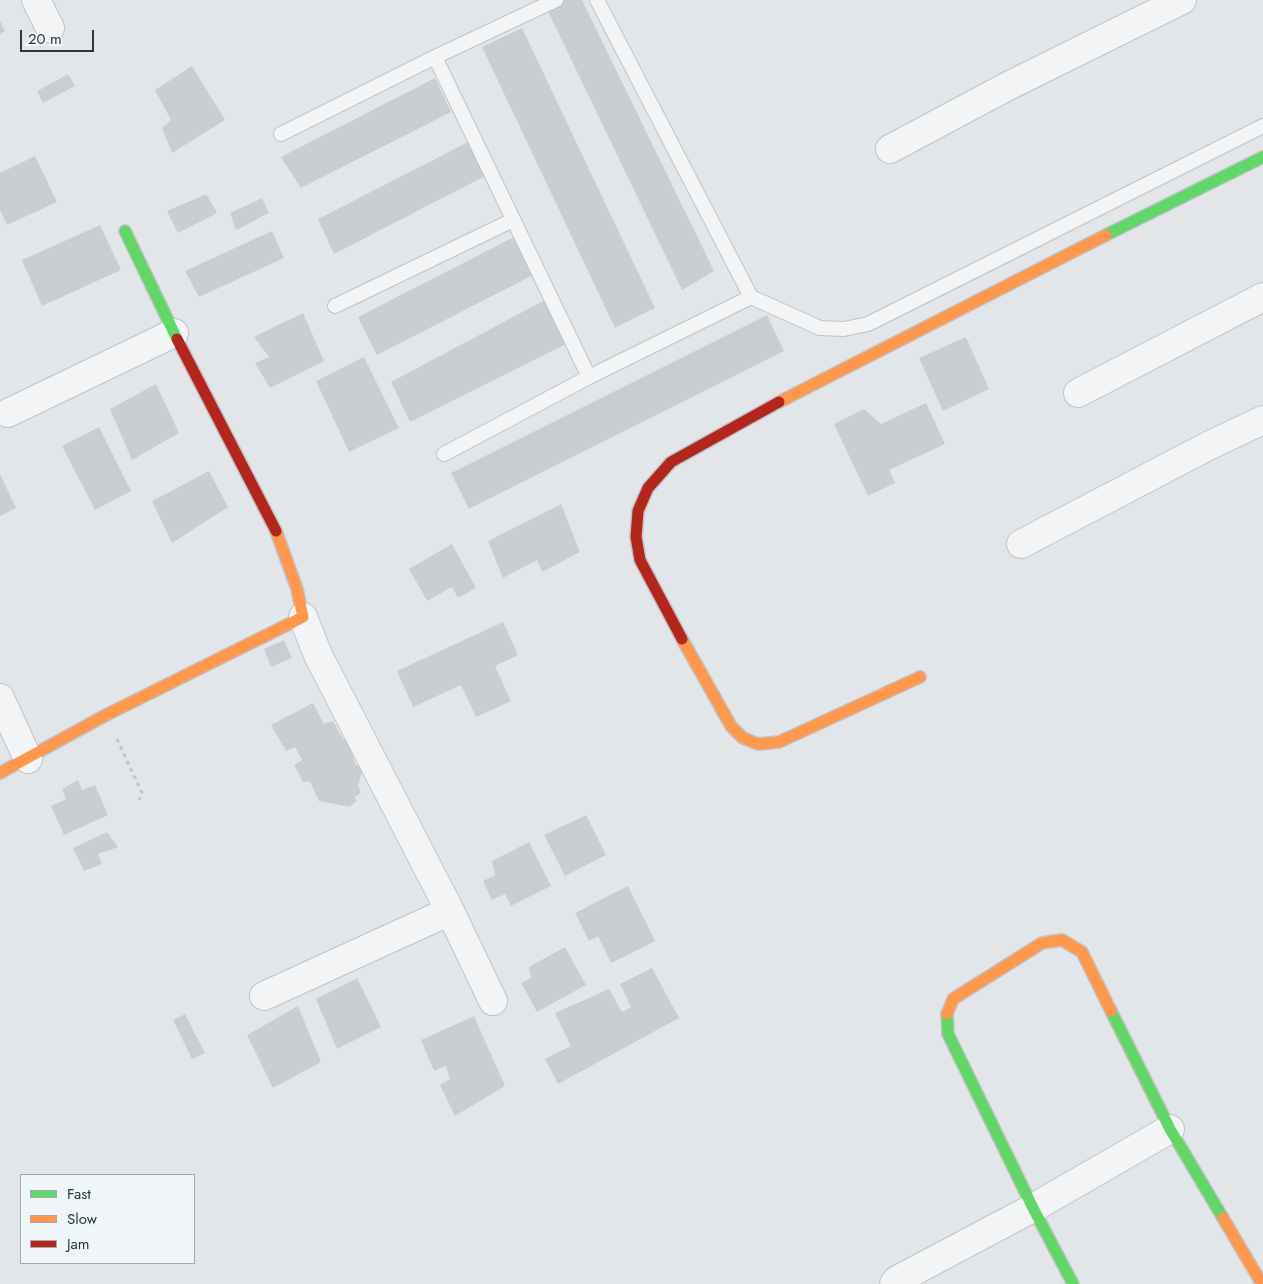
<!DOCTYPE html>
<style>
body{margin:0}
#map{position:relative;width:1263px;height:1284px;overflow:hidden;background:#e3e6e8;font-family:Jost,sans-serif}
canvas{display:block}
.legend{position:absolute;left:20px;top:1174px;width:175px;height:90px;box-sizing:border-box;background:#f0f5f8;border:1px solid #a0a9b0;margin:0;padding:6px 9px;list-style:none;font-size:15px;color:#273745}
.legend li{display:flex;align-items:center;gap:10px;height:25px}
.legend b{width:25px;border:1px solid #a0a9b0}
.scale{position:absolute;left:20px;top:30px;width:74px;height:22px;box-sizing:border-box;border:2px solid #273745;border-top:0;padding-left:6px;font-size:15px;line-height:18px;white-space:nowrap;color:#273745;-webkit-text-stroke:4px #f0f5f8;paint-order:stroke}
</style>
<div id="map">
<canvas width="1263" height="1284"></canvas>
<ul class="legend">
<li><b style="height:6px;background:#63d668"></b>Fast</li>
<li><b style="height:6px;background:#ff974d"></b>Slow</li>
<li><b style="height:6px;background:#b3261e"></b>Jam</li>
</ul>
<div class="scale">20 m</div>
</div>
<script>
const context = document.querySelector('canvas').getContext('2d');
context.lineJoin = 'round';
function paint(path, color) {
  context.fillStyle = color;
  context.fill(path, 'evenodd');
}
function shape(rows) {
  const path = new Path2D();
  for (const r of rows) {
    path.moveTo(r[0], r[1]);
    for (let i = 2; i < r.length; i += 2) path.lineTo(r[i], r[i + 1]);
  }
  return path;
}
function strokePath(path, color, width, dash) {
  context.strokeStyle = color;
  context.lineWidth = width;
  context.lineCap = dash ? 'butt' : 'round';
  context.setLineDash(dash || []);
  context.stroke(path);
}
paint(shape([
 [552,0,582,0,714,271,682,290,545,5],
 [0,21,5,31,0,34],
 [522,28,655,308,615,328,482,47],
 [192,66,225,120,172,153,162,128,171,120,155,90],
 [68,74,75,86,43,103,37,91],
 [435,78,451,112,301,188,281,157],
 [474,139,491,173,334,254,318,219],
 [35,156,57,202,7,225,0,210,0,173],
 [206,194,217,213,178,233,167,211],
 [262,198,269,213,236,230,230,213],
 [100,225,121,270,42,306,22,260],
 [272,231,284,258,199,297,185,271],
 [514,237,533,275,377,355,358,317],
 [545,300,572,341,410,422,391,382],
 [303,313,324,361,270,388,255,363,269,357,254,337],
 [767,315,784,351,469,509,451,473],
 [966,337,989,389,943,411,919,358],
 [364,357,399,428,349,452,316,381],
 [156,384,179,433,132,460,110,409],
 [926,403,945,444,889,470,895,483,868,496,834,424,864,409,881,424],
 [99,427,131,491,95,510,62,446],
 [209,471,228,507,172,543,152,501],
 [0,474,16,508,0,516],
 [561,504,580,552,542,572,537,560,503,578,488,541],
 [452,544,476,588,458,598,452,587,427,601,409,569],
 [503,622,518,655,495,666,511,701,476,717,461,685,413,707,397,671],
 [284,640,292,658,271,667,264,649],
 [313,703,324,724,333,721,343,739,351,740,354,745,353,758,356,765,363,769,358,785,361,793,355,797,356,801,350,807,319,801,310,782,303,782,294,765,302,760,295,747,286,751,271,725],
 [78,780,82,790,95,785,108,815,64,835,51,806,66,799,62,789],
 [586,815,606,855,565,876,544,835],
 [107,832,118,847,98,854,102,864,84,871,73,848],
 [529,842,551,886,511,906,505,894,492,900,483,881,495,875,492,861],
 [628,886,655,941,611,963,598,936,589,941,575,913],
 [565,947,586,985,537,1012,521,983,531,978,529,967],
 [652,968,679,1018,558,1084,545,1059,571,1046,555,1013,609,989,622,1012,631,1007,620,984],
 [357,978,381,1027,337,1049,316,999],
 [298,1006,321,1062,273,1088,247,1035],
 [185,1014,205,1053,192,1059,173,1020],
 [474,1016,505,1086,455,1116,440,1085,450,1079,446,1066,434,1071,421,1040]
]), '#cbced1');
const lane = shape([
 [597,0,751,297],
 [435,57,589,377],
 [281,134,435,57,556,0],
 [335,306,513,220],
 [444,454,589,377,751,297,820,328,844,329,868,324,1263,126]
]);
const street = shape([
 [36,0,50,28],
 [890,149,1008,86,1182,0],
 [1078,393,1263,297],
 [8,413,174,333],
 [1021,544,1210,445,1263,420],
 [303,617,318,655,450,911,493,1001],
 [0,698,28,759],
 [264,996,450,911],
 [894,1284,897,1280,1033,1208,1170,1129]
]);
const fast = shape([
 [125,231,177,339],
 [1106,235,1263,157],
 [1111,1011,1170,1129,1223,1218],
 [947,1014,948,1034,1033,1208,1073,1284]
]);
const slow = shape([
 [779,402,1106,235],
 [682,639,731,726,743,738,758,744,779,742,920,677],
 [0,773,106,715,303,617,297,589,276,531],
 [947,1014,953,999,1042,943,1062,940,1082,952,1111,1011],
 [1223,1218,1262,1284]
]);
const jam = shape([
 [177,339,276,531],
 [682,639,640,560,636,537,638,511,648,488,671,462,779,402]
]);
strokePath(lane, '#c1c4c6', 16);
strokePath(street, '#c1c4c6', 30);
strokePath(fast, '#c1c4c6', 14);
strokePath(slow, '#c1c4c6', 14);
strokePath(jam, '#c1c4c6', 14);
strokePath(shape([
 [117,739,142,793,139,800]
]), '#c1c6c9', 3, [4, 4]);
strokePath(lane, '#f3f4f5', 14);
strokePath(street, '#f3f4f5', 28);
strokePath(fast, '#63d668', 11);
strokePath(slow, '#ff974d', 11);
strokePath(jam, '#b3261e', 11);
</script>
